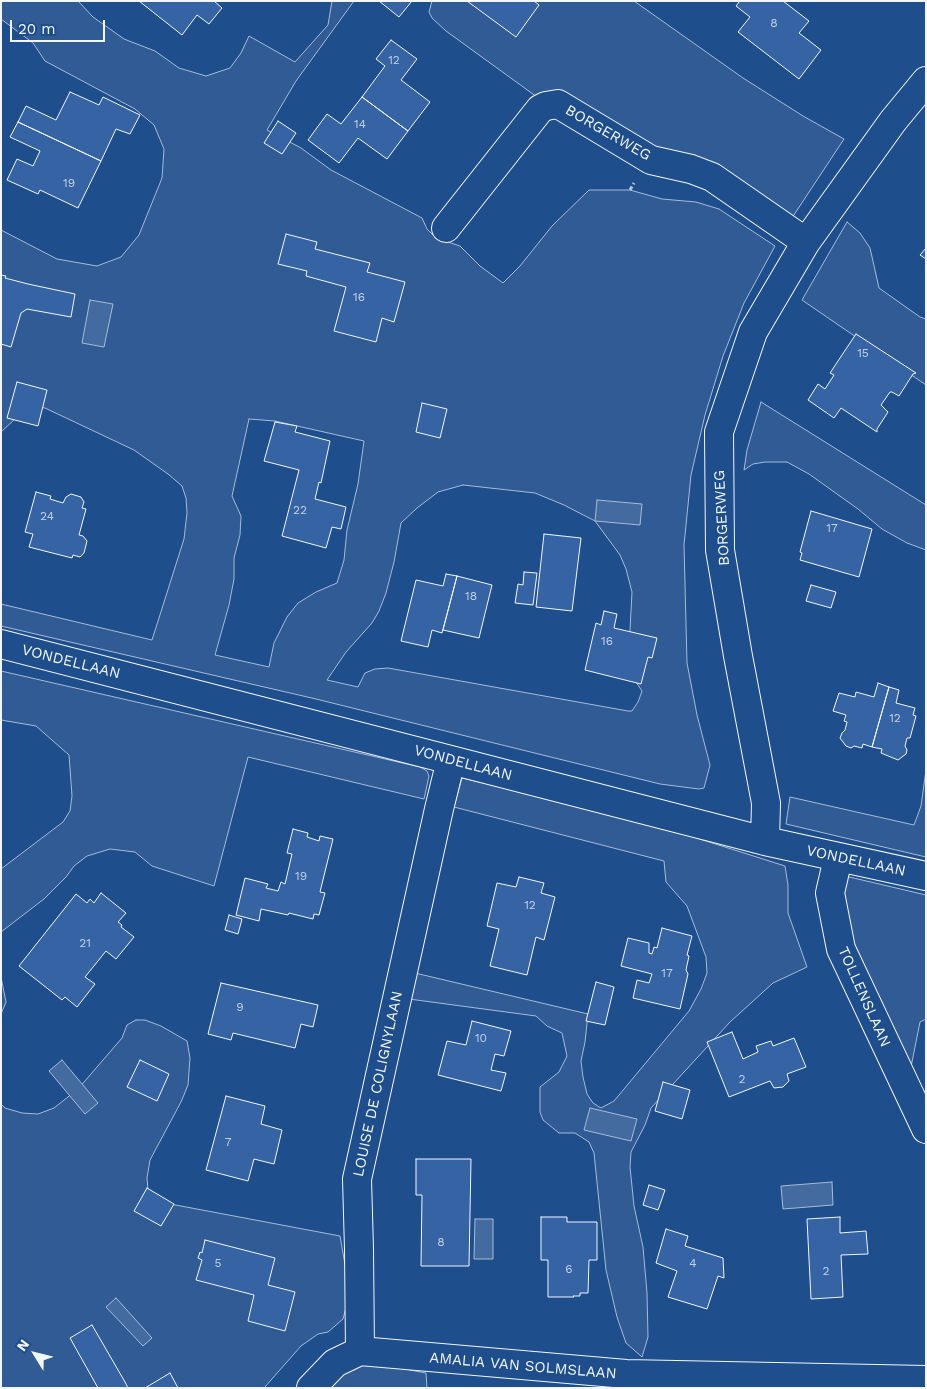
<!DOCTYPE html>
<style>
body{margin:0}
#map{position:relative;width:927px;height:1389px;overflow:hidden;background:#1f4e8c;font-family:"Work Sans",sans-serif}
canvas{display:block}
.frame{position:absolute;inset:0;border:2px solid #f2f6ff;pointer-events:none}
.north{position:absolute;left:10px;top:1329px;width:50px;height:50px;-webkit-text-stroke:4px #1f4e8c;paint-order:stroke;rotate:306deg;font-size:14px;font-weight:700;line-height:20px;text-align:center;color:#f2f6ff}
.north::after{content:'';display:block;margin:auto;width:18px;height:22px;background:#f2f6ff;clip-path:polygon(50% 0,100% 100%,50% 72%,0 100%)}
.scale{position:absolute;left:10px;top:20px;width:95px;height:22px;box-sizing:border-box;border:2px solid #f2f6ff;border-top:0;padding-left:6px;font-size:15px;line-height:18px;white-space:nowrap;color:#f2f6ff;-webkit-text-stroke:4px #1f4e8c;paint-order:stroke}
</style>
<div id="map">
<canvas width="927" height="1389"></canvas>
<div class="frame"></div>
<div class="north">N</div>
<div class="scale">20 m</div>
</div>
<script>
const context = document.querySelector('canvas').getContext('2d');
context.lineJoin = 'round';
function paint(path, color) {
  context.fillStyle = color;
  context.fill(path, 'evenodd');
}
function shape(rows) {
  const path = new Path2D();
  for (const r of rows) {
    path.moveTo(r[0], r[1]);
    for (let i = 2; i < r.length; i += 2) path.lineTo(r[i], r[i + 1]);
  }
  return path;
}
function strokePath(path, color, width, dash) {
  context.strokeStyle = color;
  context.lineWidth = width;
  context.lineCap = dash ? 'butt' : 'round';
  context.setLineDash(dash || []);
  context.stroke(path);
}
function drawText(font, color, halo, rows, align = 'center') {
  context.font = font + ' "Work Sans",sans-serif';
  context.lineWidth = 4;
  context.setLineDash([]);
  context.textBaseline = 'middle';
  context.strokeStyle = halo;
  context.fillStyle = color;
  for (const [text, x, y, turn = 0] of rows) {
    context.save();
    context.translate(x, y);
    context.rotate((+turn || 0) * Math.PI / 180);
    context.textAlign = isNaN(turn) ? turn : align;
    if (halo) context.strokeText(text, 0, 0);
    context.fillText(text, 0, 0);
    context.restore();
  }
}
const built = shape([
 [1,1,78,1,93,17,124,39,155,51,179,68,206,76,230,68,241,53,249,36,295,62,328,25,332,1,354,1,296,81,267,130,301,148,331,170,422,218,427,229,436,238,460,246,480,266,503,283,520,266,552,226,589,190,630,190,662,199,696,202,719,209,775,246,744,303,723,356,705,415,691,475,684,545,687,663,697,715,710,765,704,788,699,789,660,784,316,699,1,626,1,604,152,640,184,539,187,513,186,498,182,486,168,474,134,450,45,408,29,406,1,432,1,230,57,259,97,266,121,257,139,235,162,178,164,149,154,125,135,109,45,61,33,43,1,19,1,1],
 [249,419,275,421,364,441,358,484,347,530,344,560,337,583,316,592,298,603,287,617,274,643,269,667,215,655,229,605,234,579,234,558,240,535,241,516,232,496,249,419],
 [463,485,535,493,564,505,595,521,620,555,626,569,632,592,630,630,634,679,642,691,638,702,632,711,628,711,388,668,375,669,365,673,358,687,327,680,346,652,372,623,379,611,386,593,394,562,401,523,417,508,438,492,463,485],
 [432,1,634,1,743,78,803,116,844,139,786,227,537,97,446,31,432,18,429,12,432,1],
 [847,222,860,233,870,248,879,288,920,317,926,319,926,385,802,300,847,222],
 [761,402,926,505,926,550,907,543,882,529,858,509,809,474,787,462,765,462,753,464,744,470,747,450,761,402],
 [1,671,420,767,427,771,429,776,424,799,248,757,214,886,152,866,135,852,110,849,87,856,74,866,66,877,44,899,1,932,1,869,63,822,70,811,72,796,69,755,36,726,1,720,1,671],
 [926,770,926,857,786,824,790,797,914,825,921,806,926,770],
 [462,778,646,822,785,866,788,885,788,913,807,967,773,983,730,1022,651,1108,645,1125,631,1152,630,1167,634,1206,643,1247,647,1293,648,1337,642,1357,626,1343,617,1317,606,1270,594,1153,589,1142,575,1133,559,1133,543,1120,540,1112,540,1087,559,1072,567,1056,562,1033,547,1026,536,1016,409,999,415,973,588,1014,585,1042,581,1061,583,1077,587,1094,593,1103,601,1108,614,1101,689,1011,701,989,707,973,706,957,687,906,666,882,664,861,454,807,462,778],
 [845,876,926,895,926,1019,920,1022,903,1107,824,928,820,915,819,907,845,876],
 [1,977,6,1002,1,1014,1,977],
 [136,1020,145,1020,161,1026,187,1041,190,1058,188,1085,181,1102,150,1160,147,1178,148,1189,165,1203,340,1236,347,1276,348,1300,343,1319,328,1332,318,1334,301,1346,264,1388,1,1388,1,1104,5,1108,22,1113,38,1114,54,1108,78,1089,122,1038,127,1025,136,1020],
 [372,1363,426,1373,427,1388,309,1388,344,1366,372,1363]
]);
paint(built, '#305b95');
strokePath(built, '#a8bbd7', 1);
const water = shape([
 [90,300,113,304,104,347,82,343,90,300],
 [597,500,642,504,640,525,595,521,597,500],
 [62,1060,98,1103,85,1114,49,1071,62,1060],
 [590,1108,637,1119,631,1141,584,1130,590,1108],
 [832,1182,833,1205,783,1209,781,1186,832,1182],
 [475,1219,493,1219,493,1259,474,1259,475,1219],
 [116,1298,152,1338,143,1346,106,1307,116,1298]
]);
paint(water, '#446ba0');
strokePath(water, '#a8bbd7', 1);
const building = shape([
 [139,1,214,1,222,8,209,24,197,15,182,35,139,1],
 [379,1,412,1,399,17,379,1],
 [467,1,534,1,539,5,516,37,467,1],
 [740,1,783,1,809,21,799,33,821,50,799,79,738,32,750,17,736,6,740,1],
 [391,40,417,59,401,80,430,102,408,131,362,97,385,66,376,59,391,40],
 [70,92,99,105,103,97,140,115,130,134,116,129,101,161,18,122,26,106,56,120,70,92],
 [362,97,408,131,387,159,358,138,339,163,308,140,327,114,341,124,362,97],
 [278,121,296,133,282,154,264,143,278,121],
 [18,122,101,161,78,208,40,190,38,194,7,180,17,159,33,166,40,151,10,137,18,122],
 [286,234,317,242,315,249,370,263,367,272,405,282,394,322,382,318,376,342,334,331,346,287,306,276,307,271,278,264,286,234],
 [926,248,926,259,920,255,926,248],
 [1,275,6,276,5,278,28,284,75,294,71,317,27,309,21,313,11,347,1,344,1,275],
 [856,334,916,373,913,374,899,396,892,392,890,392,881,405,888,412,877,429,877,432,841,408,834,418,808,400,818,384,825,389,834,375,830,373,856,334],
 [17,382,47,390,38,426,7,418,17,382],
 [422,403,447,409,440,438,416,432,422,403],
 [275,422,297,426,295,432,330,441,321,483,319,482,315,499,346,507,341,529,332,527,326,548,282,536,299,470,264,461,275,422],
 [36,492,51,496,50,499,63,503,66,497,71,494,81,497,84,502,82,508,86,509,79,535,83,536,87,541,84,553,80,557,73,555,72,558,29,547,33,534,25,532,36,492],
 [811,511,872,529,859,577,800,560,802,553,800,552,811,511],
 [544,534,581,538,572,611,536,607,544,534],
 [524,572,537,573,533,605,515,603,518,584,523,585,524,572],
 [446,574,457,576,442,633,432,630,428,647,401,641,416,580,443,586,446,574],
 [457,576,492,585,479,638,443,630,457,576],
 [811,585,836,592,831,608,806,601,811,585],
 [604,611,617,614,614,628,657,638,652,658,648,657,641,684,585,670,596,623,601,625,604,611],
 [878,683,889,687,872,747,863,744,862,748,854,746,851,748,846,746,840,738,842,733,845,730,847,722,844,721,846,715,833,711,839,693,855,697,856,692,874,697,878,683],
 [889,687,899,690,896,703,915,708,913,715,916,716,910,738,907,738,905,746,907,750,906,754,898,760,881,753,882,749,872,747,889,687],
 [293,829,308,833,307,837,319,841,320,836,333,839,320,892,325,893,319,915,314,914,313,919,289,913,288,915,261,909,259,921,236,915,245,878,268,884,266,888,278,891,281,882,285,884,292,854,287,853,293,829],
 [519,877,544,883,541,893,555,897,544,940,536,937,527,975,490,966,499,929,487,926,497,883,516,887,519,877],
 [101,893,126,913,118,922,122,925,121,927,134,937,116,959,106,951,85,977,95,984,77,1007,65,997,62,1000,19,966,76,894,87,903,90,899,94,903,101,893],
 [229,915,242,919,238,934,225,930,229,915],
 [662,928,692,936,687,955,689,956,686,970,688,974,680,1009,633,998,637,980,649,983,652,974,621,966,628,938,649,943,649,953,652,954,654,947,657,948,662,928],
 [596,982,614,987,605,1025,586,1021,596,982],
 [221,983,318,1005,313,1027,301,1024,295,1048,233,1033,231,1040,208,1034,221,983],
 [472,1021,511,1031,504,1056,495,1054,491,1070,506,1073,501,1091,438,1075,447,1041,466,1045,472,1021],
 [732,1032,743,1059,758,1052,756,1046,771,1041,773,1046,794,1038,806,1067,787,1074,789,1081,783,1087,774,1088,770,1081,729,1097,707,1042,732,1032],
 [140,1060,169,1074,157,1101,127,1087,140,1060],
 [663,1082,690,1090,682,1119,655,1111,663,1082],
 [226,1096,265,1106,261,1124,282,1130,274,1164,254,1159,248,1181,206,1170,226,1096],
 [416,1159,471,1159,469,1266,421,1266,422,1195,416,1195,416,1159],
 [649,1185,665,1190,658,1210,643,1205,649,1185],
 [147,1188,174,1204,161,1226,134,1211,147,1188],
 [541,1217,567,1217,567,1222,597,1222,597,1260,589,1260,588,1293,580,1293,580,1296,573,1296,574,1297,548,1297,548,1260,541,1260,541,1217],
 [840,1217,840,1233,866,1231,868,1254,841,1255,843,1297,811,1299,807,1219,840,1217],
 [666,1229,688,1236,685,1246,723,1258,724,1278,718,1276,707,1309,668,1297,677,1271,656,1263,666,1229],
 [205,1240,275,1258,268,1285,295,1292,285,1331,248,1321,254,1295,196,1280,202,1260,198,1258,200,1252,202,1253,205,1240],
 [92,1325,125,1382,128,1388,98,1388,70,1338,92,1325],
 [170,1373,178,1388,145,1388,170,1373]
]);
paint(building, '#3563a3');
strokePath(building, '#f2f6ff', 1);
const minor = shape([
 [446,228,540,109,546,106,558,104,651,160,691,169,712,177,806,242],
 [1,644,765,841,926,876],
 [765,841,766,803,738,656,720,550,719,432,753,332,806,242,893,121,926,81],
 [838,858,830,893,841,949,926,1129],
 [360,1351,626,1374,926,1380],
 [311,1388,335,1363,360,1351,359,1249,357,1179,439,809,451,760]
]);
strokePath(minor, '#f2f6ff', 30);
strokePath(shape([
 [630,190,634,183]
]), '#b3c4dc', 3, [4, 2.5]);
strokePath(minor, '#1f4e8c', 28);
drawText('12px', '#c3d1e8', null, [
 ["8",774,23],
 ["12",394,60],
 ["14",360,124],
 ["19",69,183],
 ["16",359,297],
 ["15",863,353],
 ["22",300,510],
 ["24",47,516],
 ["17",832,528],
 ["18",471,596],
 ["16",607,641],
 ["12",895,718],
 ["19",301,876],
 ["12",530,905],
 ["21",85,943],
 ["17",667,973],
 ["9",240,1007],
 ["10",481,1038],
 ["2",742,1079],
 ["7",228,1142],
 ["8",441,1242],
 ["5",218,1263],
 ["4",693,1263],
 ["6",569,1269],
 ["2",826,1271]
]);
drawText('15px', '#f2f6ff', '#1f4e8c', [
 ["BORGERWEG",608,133,30],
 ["BORGERWEG",722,518,-93],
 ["VONDELLAAN",71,662,14],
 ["VONDELLAAN",463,763,15],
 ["VONDELLAAN",856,861,12],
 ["TOLLENSLAAN",864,997,66],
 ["LOUISE DE COLIGNYLAAN",378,1084,-78],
 ["AMALIA VAN SOLMSLAAN",523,1366,5]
]);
</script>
